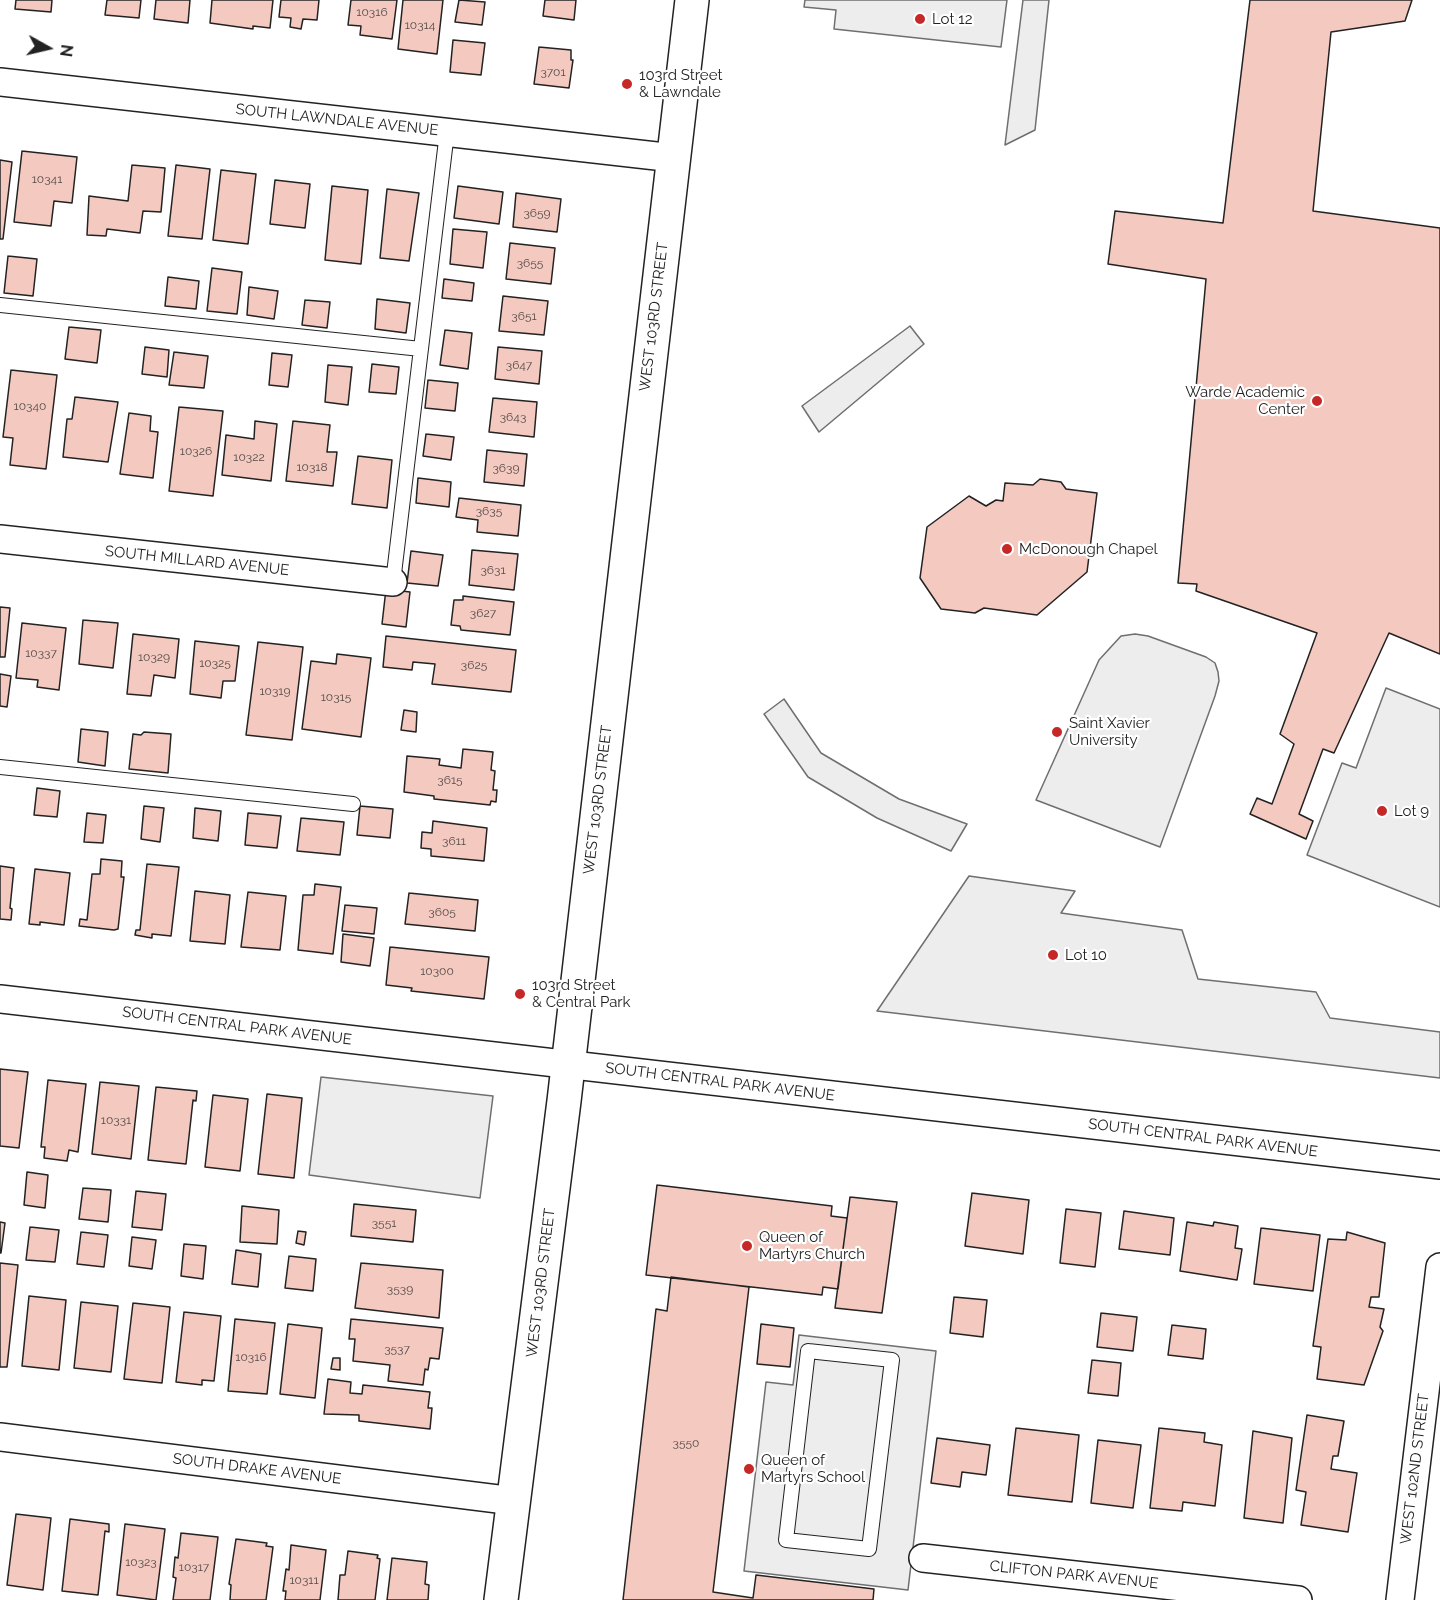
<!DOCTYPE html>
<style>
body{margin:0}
#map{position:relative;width:1440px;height:1600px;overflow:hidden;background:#fff;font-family:Raleway,sans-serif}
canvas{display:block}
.north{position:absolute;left:18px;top:18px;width:60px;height:60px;-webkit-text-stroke:4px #fff;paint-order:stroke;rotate:98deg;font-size:16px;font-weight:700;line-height:24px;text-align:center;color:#222}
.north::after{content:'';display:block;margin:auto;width:21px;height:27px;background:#222;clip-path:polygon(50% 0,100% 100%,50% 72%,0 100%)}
</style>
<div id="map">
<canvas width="1440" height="1600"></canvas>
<div class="north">N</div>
</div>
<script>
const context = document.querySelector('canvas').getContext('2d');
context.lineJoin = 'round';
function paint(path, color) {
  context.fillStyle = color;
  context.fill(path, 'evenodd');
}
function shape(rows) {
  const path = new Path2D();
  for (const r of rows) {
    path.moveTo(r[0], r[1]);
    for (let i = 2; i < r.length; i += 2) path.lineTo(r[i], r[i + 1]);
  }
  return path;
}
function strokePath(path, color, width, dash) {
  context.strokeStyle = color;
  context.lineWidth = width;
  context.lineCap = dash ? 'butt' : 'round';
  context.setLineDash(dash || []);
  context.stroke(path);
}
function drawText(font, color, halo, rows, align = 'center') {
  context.font = font + ' Raleway,sans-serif';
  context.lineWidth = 4.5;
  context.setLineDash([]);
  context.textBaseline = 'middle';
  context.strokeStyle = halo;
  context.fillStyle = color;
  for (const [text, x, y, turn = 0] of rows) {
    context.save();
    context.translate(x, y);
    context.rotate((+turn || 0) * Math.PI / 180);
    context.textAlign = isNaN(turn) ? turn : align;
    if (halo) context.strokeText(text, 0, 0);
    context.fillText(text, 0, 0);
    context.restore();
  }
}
const parking = shape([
 [805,0,1007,0,1001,47,834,29,836,10,804,7,805,0],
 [1023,0,1049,0,1035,130,1005,145,1023,0],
 [910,326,924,344,819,432,802,406,910,326],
 [1135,634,1148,636,1206,657,1215,663,1218,672,1219,681,1215,696,1160,847,1036,800,1099,660,1121,636,1135,634],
 [1386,688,1440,709,1440,907,1307,855,1342,763,1356,768,1386,688],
 [784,699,821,753,899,799,967,824,951,851,877,818,808,777,764,714,784,699],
 [969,876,1075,891,1061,913,1182,930,1198,979,1316,992,1330,1018,1440,1032,1440,1078,877,1011,969,876],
 [321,1077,493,1096,480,1198,309,1175,321,1077],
 [799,1335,936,1351,908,1590,744,1571,766,1382,793,1385,799,1335]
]);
paint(parking, '#ededed');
strokePath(parking, '#6f6f6f', 1.5);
const building = shape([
 [16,0,52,0,51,12,15,9,16,0],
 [107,0,141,0,139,18,105,15,107,0],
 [156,0,190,0,188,23,154,19,156,0],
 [212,0,273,0,270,28,253,26,253,29,210,23,212,0],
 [281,0,319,0,317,20,303,19,301,29,290,27,291,18,279,17,281,0],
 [351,0,397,0,392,39,360,35,361,26,348,25,351,0],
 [403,0,443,0,437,54,398,49,403,0],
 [459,0,485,2,482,25,455,22,459,0],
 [545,0,576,0,574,20,543,16,545,0],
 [1250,0,1412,0,1405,21,1331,32,1313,211,1440,228,1440,654,1389,633,1334,753,1323,749,1299,814,1313,821,1306,839,1250,814,1257,798,1272,804,1294,744,1280,734,1317,633,1196,591,1197,584,1178,583,1206,279,1108,264,1115,211,1223,223,1250,0],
 [453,40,485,43,481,75,450,72,453,40],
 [539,47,571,50,571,60,573,60,569,88,534,84,539,47],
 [22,151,77,157,72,203,54,201,51,226,14,222,22,151],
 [0,160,12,162,3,239,0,239,0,160],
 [132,165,165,168,161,212,143,211,140,233,107,229,106,236,87,235,89,196,128,201,132,165],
 [176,165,210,169,202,239,168,236,176,165],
 [221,170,256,174,248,244,213,240,221,170],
 [275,180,310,184,305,228,270,224,275,180],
 [332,186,368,190,361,264,325,260,332,186],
 [458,186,503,192,499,224,454,218,458,186],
 [387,189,419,193,409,261,380,258,387,189],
 [516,193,561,199,557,232,513,227,516,193],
 [453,229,487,232,483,268,450,264,453,229],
 [510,243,555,248,551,284,506,279,510,243],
 [8,256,37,259,33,296,4,293,8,256],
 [212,268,242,272,237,314,207,311,212,268],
 [168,277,199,281,196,309,165,306,168,277],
 [444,279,474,283,472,301,442,298,444,279],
 [249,287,278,291,274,319,247,315,249,287],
 [503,296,548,301,544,335,499,331,503,296],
 [377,299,410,303,406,333,375,329,377,299],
 [305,300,330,302,327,328,302,325,305,300],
 [69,327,101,330,97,363,65,359,69,327],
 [445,330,472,333,468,369,440,365,445,330],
 [145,347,169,350,167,377,142,374,145,347],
 [498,347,542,351,539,384,495,379,498,347],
 [174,352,208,356,204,388,169,385,174,352],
 [272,353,292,355,288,387,269,385,272,353],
 [372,364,399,367,396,394,369,392,372,364],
 [328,365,352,367,348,405,325,402,328,365],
 [11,370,57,375,46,469,10,465,13,438,3,437,11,370],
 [428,380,458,383,455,411,425,408,428,380],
 [75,397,118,402,108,462,63,457,67,419,72,419,75,397],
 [493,398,537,402,534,437,489,432,493,398],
 [179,407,223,411,213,496,169,491,179,407],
 [129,413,151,416,150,431,158,432,153,478,120,474,129,413],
 [255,421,277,424,271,481,222,475,226,435,254,439,255,421],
 [293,421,330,425,327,452,337,452,333,486,286,481,293,421],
 [426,434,454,437,451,460,423,456,426,434],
 [487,450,527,454,524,486,484,482,487,450],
 [358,456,392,460,387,508,352,504,358,456],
 [418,478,451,482,449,507,416,503,418,478],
 [1040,479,1061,482,1066,489,1097,493,1087,572,1037,615,984,608,975,613,941,609,920,578,927,527,969,496,986,506,996,500,1003,501,1005,483,1033,485,1040,479],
 [459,498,521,505,518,536,477,532,478,520,456,517,459,498],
 [472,550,518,554,514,590,469,585,472,550],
 [411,551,443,555,438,586,407,583,411,551],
 [386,589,410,592,406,627,382,624,386,589],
 [463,596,514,602,510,635,461,630,460,626,451,625,454,600,463,600,463,596],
 [0,607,10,608,5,657,0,657,0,607],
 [83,620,118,623,113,668,79,664,83,620],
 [22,623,66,628,59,690,37,687,38,680,16,678,22,623],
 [133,634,179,639,175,678,154,675,151,696,127,694,133,634],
 [386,636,516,650,511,692,432,684,435,664,413,662,412,670,383,667,386,636],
 [195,641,239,646,235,681,223,681,221,698,190,694,195,641],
 [258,642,303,647,292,740,246,735,258,642],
 [337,654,371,658,361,737,302,729,311,661,336,664,337,654],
 [0,674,11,676,7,707,0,706,0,674],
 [404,710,417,712,416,732,401,730,404,710],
 [81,729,108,732,105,766,78,762,81,729],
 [144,732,171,734,168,773,129,769,133,734,141,735,144,732],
 [463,749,493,752,491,770,495,771,493,790,497,790,496,802,491,801,490,805,434,799,434,796,404,792,407,756,440,759,439,765,461,768,463,749],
 [37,788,60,791,57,817,34,815,37,788],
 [144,806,164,808,160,842,141,839,144,806],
 [360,806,393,809,390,838,357,835,360,806],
 [195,808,221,811,218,841,193,838,195,808],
 [87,813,106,815,103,843,84,842,87,813],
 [248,813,281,816,277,848,245,845,248,813],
 [301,818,344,822,340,855,297,851,301,818],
 [433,821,487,828,484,861,431,856,431,849,421,848,422,832,432,833,433,821],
 [101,859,122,861,121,877,124,877,118,929,114,930,79,926,80,919,87,920,92,874,100,874,101,859],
 [147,864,179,867,171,936,152,934,152,938,135,935,136,930,140,930,147,864],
 [0,866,14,868,10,908,12,909,11,920,0,919,0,866],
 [35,869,70,873,64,925,40,922,40,925,29,924,35,869],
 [315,884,341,887,333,954,298,950,303,895,314,895,315,884],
 [195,891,230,895,225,944,190,941,195,891],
 [248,892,286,896,280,950,241,947,248,892],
 [409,893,478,900,475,931,405,924,409,893],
 [345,905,377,908,374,934,342,931,345,905],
 [343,934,374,938,370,966,341,962,343,934],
 [390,947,489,957,484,999,411,991,412,988,386,985,390,947],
 [0,1069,28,1072,19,1148,0,1146,0,1069],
 [48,1080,86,1084,78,1152,69,1150,67,1161,44,1158,45,1147,41,1147,48,1080],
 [100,1082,139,1086,131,1159,92,1154,100,1082],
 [156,1087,197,1091,196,1101,193,1100,186,1164,148,1160,156,1087],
 [267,1094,302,1098,294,1178,258,1174,267,1094],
 [213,1095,248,1099,240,1171,205,1167,213,1095],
 [27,1172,48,1175,45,1208,24,1205,27,1172],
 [657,1185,832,1206,831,1216,847,1218,838,1289,823,1287,822,1295,646,1275,657,1185],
 [83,1188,111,1190,108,1222,79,1219,83,1188],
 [136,1191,166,1194,162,1230,132,1227,136,1191],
 [972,1193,1029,1200,1023,1254,965,1246,972,1193],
 [850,1197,897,1202,882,1313,835,1308,850,1197],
 [354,1204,416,1210,413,1242,351,1236,354,1204],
 [242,1206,279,1210,277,1244,240,1242,242,1206],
 [1066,1209,1101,1213,1095,1267,1060,1263,1066,1209],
 [1124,1211,1174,1218,1170,1255,1119,1249,1124,1211],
 [0,1222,5,1223,1,1253,0,1253,0,1222],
 [1187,1222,1213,1226,1214,1222,1238,1226,1235,1248,1242,1249,1237,1280,1180,1271,1187,1222],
 [30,1227,59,1230,55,1262,26,1260,30,1227],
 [1261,1228,1320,1235,1313,1291,1254,1284,1261,1228],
 [298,1231,306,1232,304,1245,296,1243,298,1231],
 [81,1232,108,1235,104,1267,77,1264,81,1232],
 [1347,1232,1385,1243,1379,1297,1371,1297,1369,1307,1384,1309,1380,1327,1383,1331,1364,1385,1317,1379,1321,1347,1313,1346,1328,1239,1346,1240,1347,1232],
 [132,1237,156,1240,152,1269,129,1266,132,1237],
 [184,1244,206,1246,203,1279,181,1276,184,1244],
 [236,1250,261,1254,258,1287,232,1284,236,1250],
 [289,1256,316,1259,313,1291,285,1288,289,1256],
 [0,1263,18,1265,7,1367,0,1367,0,1263],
 [361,1263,443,1270,439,1318,355,1308,361,1263],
 [671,1277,749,1287,713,1592,753,1598,756,1575,874,1589,873,1600,623,1600,656,1309,667,1311,671,1277],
 [29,1296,66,1300,59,1370,22,1366,29,1296],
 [954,1297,987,1300,983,1337,950,1333,954,1297],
 [81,1302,118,1306,111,1372,74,1368,81,1302],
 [133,1303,170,1307,162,1383,124,1379,133,1303],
 [184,1312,221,1316,214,1381,202,1380,202,1385,176,1382,184,1312],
 [1101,1313,1137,1317,1133,1351,1097,1347,1101,1313],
 [235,1319,275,1323,267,1394,228,1391,235,1319],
 [351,1319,443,1328,439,1359,430,1358,428,1370,425,1369,423,1385,388,1381,390,1365,353,1361,355,1339,349,1339,351,1319],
 [288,1324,322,1328,315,1398,280,1394,288,1324],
 [761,1324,794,1328,790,1367,757,1364,761,1324],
 [1172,1325,1206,1329,1203,1359,1168,1355,1172,1325],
 [333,1358,340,1358,340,1370,331,1369,333,1358],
 [1092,1360,1121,1363,1118,1396,1088,1393,1092,1360],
 [328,1379,351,1382,350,1393,362,1394,363,1385,430,1392,428,1408,432,1408,430,1429,359,1421,359,1415,324,1414,328,1379],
 [1307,1415,1344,1421,1338,1456,1333,1456,1331,1469,1357,1473,1348,1532,1301,1525,1306,1492,1296,1490,1307,1415],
 [1016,1428,1079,1435,1072,1502,1008,1495,1016,1428],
 [1159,1428,1205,1433,1204,1442,1222,1445,1215,1506,1183,1502,1182,1511,1150,1508,1159,1428],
 [1253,1431,1292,1438,1283,1523,1244,1518,1253,1431],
 [937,1438,990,1445,986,1475,962,1472,960,1487,931,1483,937,1438],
 [1098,1440,1141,1445,1133,1508,1091,1503,1098,1440],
 [16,1514,51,1518,43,1590,7,1585,16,1514],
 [70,1519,109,1524,109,1532,105,1531,98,1595,62,1591,70,1519],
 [125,1524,165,1529,156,1600,117,1595,125,1524],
 [181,1533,218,1537,210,1600,173,1600,176,1578,173,1577,175,1557,178,1558,181,1533],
 [236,1539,267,1543,266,1546,273,1547,266,1600,230,1600,231,1585,229,1584,236,1539],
 [291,1545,326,1550,320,1600,285,1600,286,1591,283,1591,286,1569,289,1570,291,1545],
 [348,1551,378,1555,377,1558,380,1559,375,1600,338,1600,340,1575,345,1575,348,1551],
 [392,1558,427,1562,425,1584,429,1585,428,1600,387,1600,392,1558]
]);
paint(building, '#f3c9c0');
strokePath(building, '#222', 1.5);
const service = shape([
 [0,305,421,349],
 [393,582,447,132],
 [0,767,353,804],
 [808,1351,892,1360,869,1549,786,1540,808,1351]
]);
const minor = shape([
 [0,82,674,158],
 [0,539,393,582],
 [0,999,1440,1165],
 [0,1437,514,1501],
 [923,1558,1298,1600],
 [1400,1600,1440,1267]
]);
const secondary = shape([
 [501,1600,564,1101,692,0]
]);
strokePath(service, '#222', 16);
strokePath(minor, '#222', 30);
strokePath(secondary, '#222', 36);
strokePath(service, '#fff', 14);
strokePath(minor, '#fff', 27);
strokePath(secondary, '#fff', 33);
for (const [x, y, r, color] of [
 [920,19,6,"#c62828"],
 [627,84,6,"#c62828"],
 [1317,401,6,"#c62828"],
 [1007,549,6,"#c62828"],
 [1057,732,6,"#c62828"],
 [1382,811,6,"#c62828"],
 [1053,955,6,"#c62828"],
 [520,994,6,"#c62828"],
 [747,1246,6,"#c62828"],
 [749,1469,6,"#c62828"]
]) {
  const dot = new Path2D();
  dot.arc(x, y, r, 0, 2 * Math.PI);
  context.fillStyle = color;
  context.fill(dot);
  strokePath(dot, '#fff', 2);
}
drawText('12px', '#564c4a', null, [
 ["10316",372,12],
 ["10314",420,25],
 ["3701",553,72],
 ["10341",47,179],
 ["3659",537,213],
 ["3655",530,263],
 ["3651",524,316],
 ["3647",519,365],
 ["10340",30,406],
 ["3643",513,417],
 ["10326",196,451],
 ["10322",249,457],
 ["10318",312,467],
 ["3639",506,468],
 ["3635",489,511],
 ["3631",493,570],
 ["3627",483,613],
 ["10337",41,653],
 ["10329",154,657],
 ["10325",215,663],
 ["3625",474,665],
 ["10319",275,691],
 ["10315",336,697],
 ["3615",450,780],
 ["3611",454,841],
 ["3605",442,912],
 ["10300",437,971],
 ["10331",116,1120],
 ["3551",384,1223],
 ["3539",400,1289],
 ["3537",397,1349],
 ["10316",251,1357],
 ["3550",686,1443],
 ["10323",141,1562],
 ["10317",194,1567],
 ["10311",304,1580]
]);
drawText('15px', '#222', '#fff', [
 ["Lot 12",932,19],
 ["103rd Street",639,75],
 ["& Lawndale",639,92],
 ["Warde Academic",1305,392,"right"],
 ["Center",1305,409,"right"],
 ["McDonough Chapel",1019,549],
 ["Saint Xavier",1069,723],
 ["University",1069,740],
 ["Lot 9",1394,811],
 ["Lot 10",1065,955],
 ["103rd Street",532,985],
 ["& Central Park",532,1002],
 ["Queen of",759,1237],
 ["Martyrs Church",759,1254],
 ["Queen of",761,1460],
 ["Martyrs School",761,1477]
], 'left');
drawText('15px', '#222', '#fff', [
 ["SOUTH LAWNDALE AVENUE",337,120,6],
 ["WEST 103RD STREET",654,317,-83],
 ["SOUTH MILLARD AVENUE",197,561,6],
 ["WEST 103RD STREET",598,800,-83],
 ["SOUTH CENTRAL PARK AVENUE",237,1026,7],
 ["SOUTH CENTRAL PARK AVENUE",720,1082,7],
 ["SOUTH CENTRAL PARK AVENUE",1203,1138,7],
 ["WEST 103RD STREET",541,1283,-83],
 ["SOUTH DRAKE AVENUE",257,1469,7],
 ["WEST 102ND STREET",1415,1469,-83],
 ["CLIFTON PARK AVENUE",1074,1575,6]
]);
</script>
